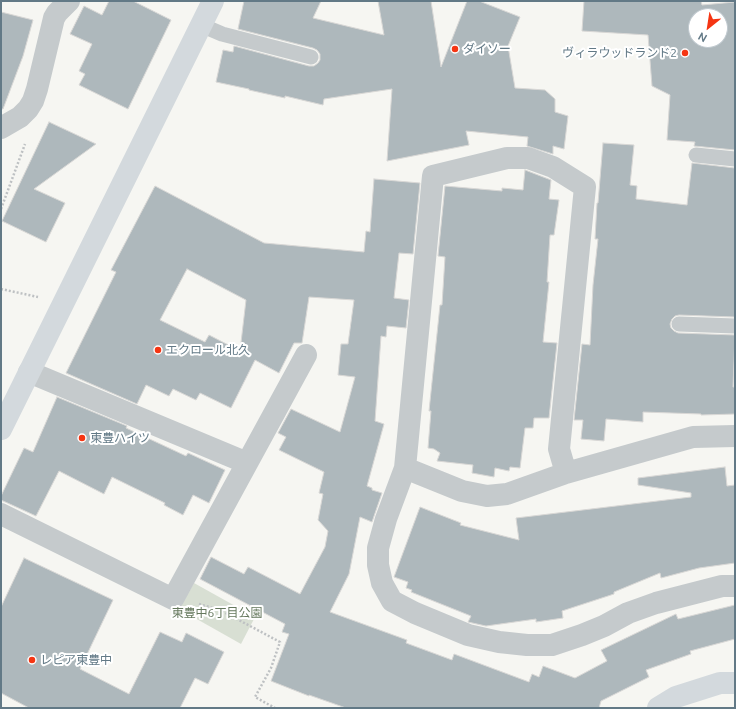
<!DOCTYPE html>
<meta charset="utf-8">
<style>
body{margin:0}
#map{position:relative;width:736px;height:709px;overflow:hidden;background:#f6f6f2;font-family:Ubuntu,sans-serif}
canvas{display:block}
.frame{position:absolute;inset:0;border:2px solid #627986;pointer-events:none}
.north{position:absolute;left:688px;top:8px;width:40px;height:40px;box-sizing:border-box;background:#fff;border:1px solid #c0c9cf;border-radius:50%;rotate:210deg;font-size:11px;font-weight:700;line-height:16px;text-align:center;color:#627986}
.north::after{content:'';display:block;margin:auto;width:14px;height:18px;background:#f53513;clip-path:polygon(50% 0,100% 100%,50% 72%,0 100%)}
</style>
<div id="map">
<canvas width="736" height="709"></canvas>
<div class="frame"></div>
<div class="north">N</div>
</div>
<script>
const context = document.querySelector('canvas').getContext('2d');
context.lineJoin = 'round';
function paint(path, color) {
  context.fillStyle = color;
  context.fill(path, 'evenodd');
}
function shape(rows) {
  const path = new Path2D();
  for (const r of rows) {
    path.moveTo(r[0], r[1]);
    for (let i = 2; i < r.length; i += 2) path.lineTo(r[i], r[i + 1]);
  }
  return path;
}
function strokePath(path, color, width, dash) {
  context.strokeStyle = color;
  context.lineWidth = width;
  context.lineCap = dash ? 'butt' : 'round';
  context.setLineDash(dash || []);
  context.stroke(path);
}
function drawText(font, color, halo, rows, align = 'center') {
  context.font = font + ' Ubuntu,"Noto Sans JP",sans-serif';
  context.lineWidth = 4;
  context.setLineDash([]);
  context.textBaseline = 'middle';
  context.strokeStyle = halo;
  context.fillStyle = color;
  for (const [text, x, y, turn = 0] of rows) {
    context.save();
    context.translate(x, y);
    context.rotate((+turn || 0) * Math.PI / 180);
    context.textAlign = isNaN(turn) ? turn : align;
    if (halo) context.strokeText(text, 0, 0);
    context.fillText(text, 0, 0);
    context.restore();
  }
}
paint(shape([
 [194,583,255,617,241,644,179,609]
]), '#d8dfd3');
const building = shape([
 [109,1,133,1,171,20,128,109,79,85,85,74,79,71,92,44,70,34,84,6,102,15,109,1],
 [244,1,321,1,313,18,384,35,378,1,431,1,441,67,467,1,479,1,520,17,508,46,515,88,545,90,555,99,555,112,568,116,564,149,553,146,553,154,527,146,528,137,466,131,469,145,387,161,392,89,324,99,323,105,285,96,285,98,249,90,249,89,216,82,223,50,233,52,234,46,309,66,314,66,318,63,320,60,320,54,317,50,313,48,238,29,244,1],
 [584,1,701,1,702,5,735,2,735,150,694,146,695,142,667,140,670,95,652,86,648,35,582,31,584,1],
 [696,16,720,16,720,40,696,40,696,16],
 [1,12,33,20,23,56,3,109,1,109,1,12],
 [49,122,96,144,34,189,65,203,46,242,2,221,49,122],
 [603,143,634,145,630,185,637,186,636,199,687,205,692,163,735,168,735,317,679,315,675,316,672,319,670,324,671,328,674,331,678,333,735,335,733,387,735,387,735,414,701,415,701,414,643,412,643,422,606,419,604,441,581,439,583,420,574,420,582,344,590,345,593,285,598,239,595,239,597,203,598,203,603,143],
 [525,170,551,180,549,199,559,200,554,235,550,235,547,282,549,282,543,342,557,343,549,418,534,418,533,428,525,428,520,468,510,467,509,471,495,468,494,477,472,473,473,465,437,461,440,453,434,449,428,448,431,411,429,411,440,305,442,305,445,257,438,256,445,186,502,191,502,188,523,190,525,170],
 [374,179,420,183,413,254,399,253,394,298,409,300,406,328,387,326,386,337,381,336,375,421,384,424,367,486,372,488,372,490,382,493,372,522,360,517,349,574,330,612,407,640,406,643,452,660,454,654,529,682,532,674,539,677,543,666,575,678,607,661,601,650,676,614,678,619,735,605,735,639,690,651,691,654,646,670,649,677,601,701,599,708,346,708,309,695,309,696,271,681,289,634,282,632,285,624,200,579,211,557,244,574,248,567,300,594,325,547,328,531,318,520,323,494,319,493,324,472,279,450,286,437,278,433,291,409,340,432,355,377,338,375,341,344,348,344,354,300,309,297,302,343,294,343,279,373,255,360,231,408,200,393,196,400,173,389,169,396,146,385,137,404,66,373,116,272,111,270,155,186,264,243,364,252,366,231,370,232,374,179],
 [187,269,246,300,240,351,209,335,205,342,160,320,187,269],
 [57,397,127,426,126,428,186,456,188,453,225,470,209,503,193,495,183,515,164,505,165,503,112,477,104,494,59,471,36,516,1,500,1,496,24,448,33,452,57,397],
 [725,467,727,486,735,485,735,563,699,568,661,578,660,573,614,592,614,594,562,611,563,618,536,622,536,619,486,626,468,622,471,616,411,592,412,590,406,588,408,582,394,577,420,507,461,523,460,525,519,540,516,518,691,497,691,493,638,485,638,478,725,467],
 [24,558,113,600,80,669,129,694,160,632,182,642,186,633,224,652,208,684,195,678,180,708,29,708,1,693,1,607,24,558]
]);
paint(building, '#aeb8bc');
strokePath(building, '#d8d7d5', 1);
strokePath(shape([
 [1,209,25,144],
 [1,289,38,297],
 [199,604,220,610,280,642,271,668,255,697,275,708]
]), '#bec1c3', 2.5, [2, 2]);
strokePath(shape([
 [201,25,222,34,311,57],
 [696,155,735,159],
 [679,324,735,326]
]), '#c5cacc', 15);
strokePath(shape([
 [1,128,20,117,28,109,33,101,37,89,54,18,57,13,69,1],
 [29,372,247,463],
 [735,436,693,437,566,473,507,494,487,496,462,491,405,468,386,519,378,548,378,565,382,583,392,601,415,613,468,635,499,642,527,645,552,645,582,635,604,626,628,613,656,603,722,586,735,586],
 [405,468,433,176,507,158,528,158,553,167,585,187,559,449,566,473],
 [1,514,173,599,306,355]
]), '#c5cacc', 22);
strokePath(shape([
 [1,429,213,1],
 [658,708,676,697,720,683,735,683]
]), '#d3d9dd', 22);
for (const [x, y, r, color] of [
 [455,49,4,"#f53513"],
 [685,53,4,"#f53513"],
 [158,350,4,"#f53513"],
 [82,438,4,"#f53513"],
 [32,660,4,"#f53513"]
]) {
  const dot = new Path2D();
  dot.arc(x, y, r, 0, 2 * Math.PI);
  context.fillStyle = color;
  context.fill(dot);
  strokePath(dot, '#fff', 1.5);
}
drawText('12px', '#627986', '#fff', [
 ["ダイソー",463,49],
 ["ヴィラウッドランド2",677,53,"right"],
 ["エクロール北久",166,350],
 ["東豊ハイツ",90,438],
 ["レピア東豊中",40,660]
], 'left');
drawText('12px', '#65785d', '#fff', [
 ["東豊中6丁目公園",217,613]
]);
</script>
